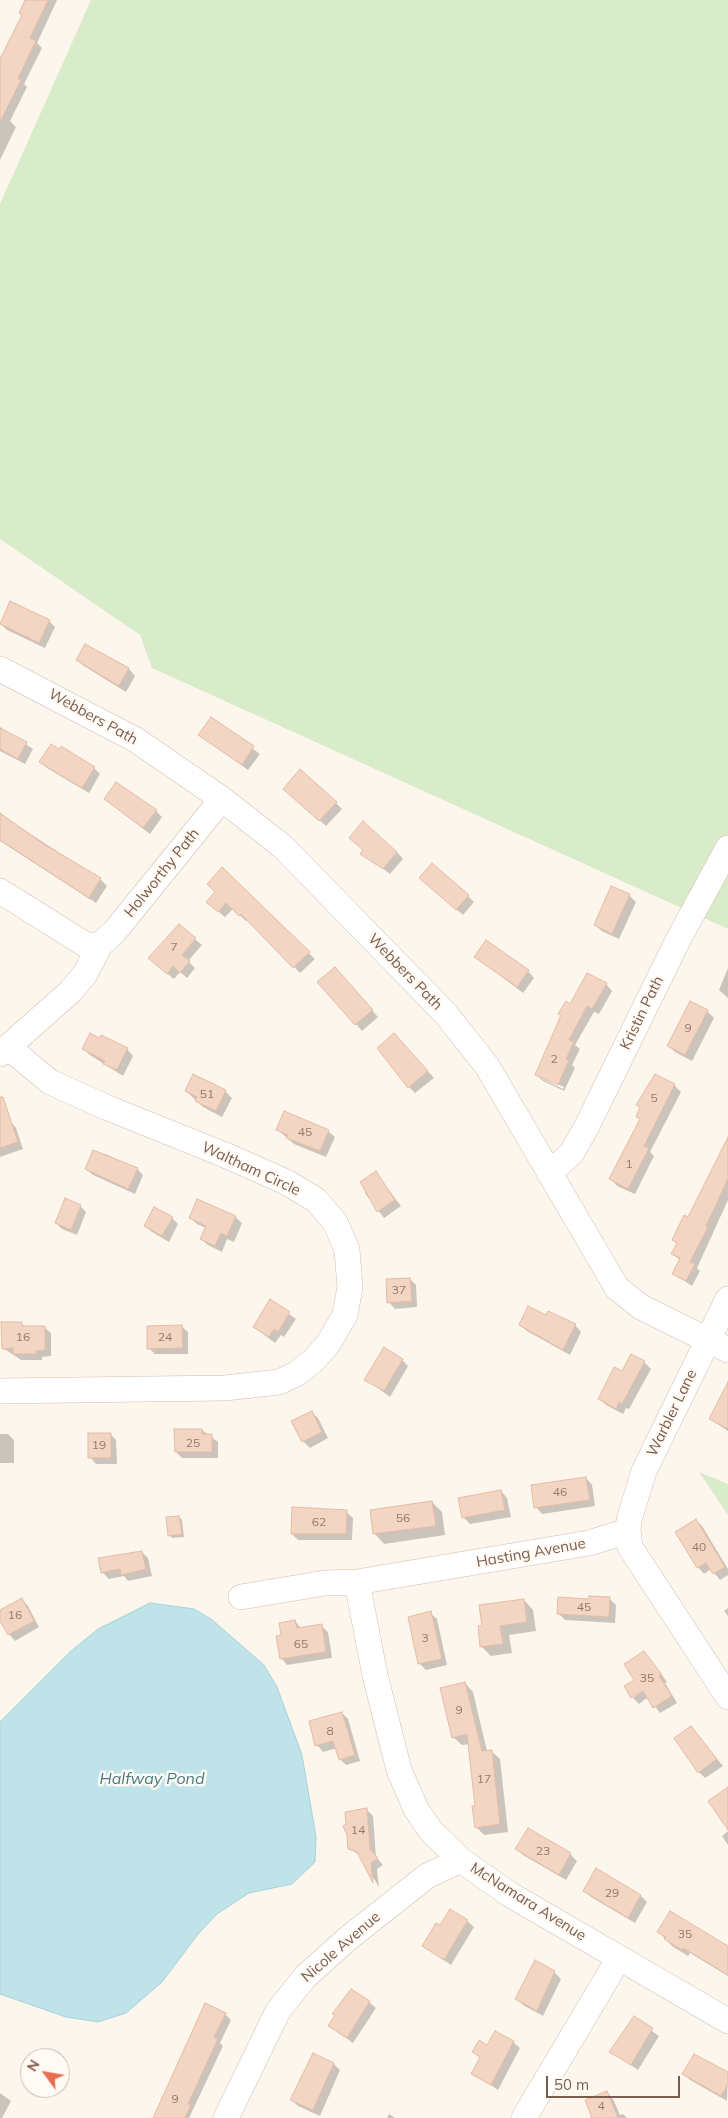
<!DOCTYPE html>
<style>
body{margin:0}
#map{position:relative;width:728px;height:2118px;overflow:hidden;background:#fdf6ec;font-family:Mulish,sans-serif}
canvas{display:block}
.north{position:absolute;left:20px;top:2048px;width:50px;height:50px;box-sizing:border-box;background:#fffaf3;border:1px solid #cabbb1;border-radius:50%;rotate:302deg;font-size:14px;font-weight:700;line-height:20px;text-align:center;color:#7a5c4d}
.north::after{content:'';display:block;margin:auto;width:18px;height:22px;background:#e76f51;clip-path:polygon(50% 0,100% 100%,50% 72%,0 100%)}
.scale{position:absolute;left:546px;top:2076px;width:134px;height:22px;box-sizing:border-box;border:2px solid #7a5c4d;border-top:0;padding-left:6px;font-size:15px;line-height:18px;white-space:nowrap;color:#7a5c4d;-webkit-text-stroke:4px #fffaf3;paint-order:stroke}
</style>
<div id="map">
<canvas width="728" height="2118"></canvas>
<div class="north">N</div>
<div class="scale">50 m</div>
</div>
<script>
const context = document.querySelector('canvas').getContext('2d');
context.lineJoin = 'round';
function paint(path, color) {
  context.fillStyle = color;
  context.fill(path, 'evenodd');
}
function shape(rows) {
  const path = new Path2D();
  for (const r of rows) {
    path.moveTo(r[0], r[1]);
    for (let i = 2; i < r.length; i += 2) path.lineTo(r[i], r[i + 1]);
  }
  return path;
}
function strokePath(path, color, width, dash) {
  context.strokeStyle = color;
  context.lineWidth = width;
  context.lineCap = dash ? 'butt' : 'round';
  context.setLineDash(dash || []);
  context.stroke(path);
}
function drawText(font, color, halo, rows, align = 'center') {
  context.font = font + ' Mulish,sans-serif';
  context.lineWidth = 5;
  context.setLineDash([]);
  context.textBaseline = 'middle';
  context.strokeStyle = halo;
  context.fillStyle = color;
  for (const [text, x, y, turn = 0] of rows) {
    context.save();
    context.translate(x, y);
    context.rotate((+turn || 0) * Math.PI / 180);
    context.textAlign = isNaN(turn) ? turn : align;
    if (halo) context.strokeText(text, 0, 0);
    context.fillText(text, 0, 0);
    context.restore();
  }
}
paint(shape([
 [91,0,728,0,728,929,152,668,140,635,0,539,0,204],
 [699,1472,728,1484,728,1515]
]), '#d8ecc9');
const water = shape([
 [150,1603,194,1609,211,1619,264,1665,277,1687,302,1755,316,1837,315,1862,292,1884,249,1893,217,1914,199,1933,162,1982,126,2013,98,2022,66,2017,0,1994,0,1722,70,1652,98,1629,150,1603]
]);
paint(water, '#bfe3e8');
strokePath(water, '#a5d3da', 1);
paint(shape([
 [26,0,57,0,37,43,42,48,24,84,27,87,10,121,16,127,0,160,0,62,23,16],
 [49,621,55,627,45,648,7,630,1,624],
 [86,646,129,669,135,676,126,692,84,666,78,660],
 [211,718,260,754,248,770,200,735],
 [0,727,33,749,25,764,0,751],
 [59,751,94,768,100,774,89,793,47,768,41,762],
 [291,795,336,803,342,809,326,826],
 [105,799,156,811,162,817,150,834],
 [1,815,100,879,107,886,96,903,0,841],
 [397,852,403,859,390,874,362,853],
 [222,869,315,959,300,973,248,919,246,921,233,909,225,917,214,908],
 [427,884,468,896,474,902,463,915],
 [629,895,636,902,619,939,602,931,595,925],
 [179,926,202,945,188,961,195,968,187,978,180,972,174,979,156,965],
 [476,957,528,971,534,978,523,993],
 [728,968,728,998,719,990],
 [341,975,378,1017,362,1031,319,982],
 [606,984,612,991,599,1014,594,1012,575,1045,580,1049,572,1065,575,1068,564,1091,543,1081,536,1074,570,1005],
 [542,1077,564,1087,563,1089,542,1079],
 [707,1011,714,1018,692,1061,675,1052,669,1046],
 [100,1040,127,1049,133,1056,123,1076,90,1055,83,1049],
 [401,1041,434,1078,415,1093,409,1087],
 [674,1085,681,1092,650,1152,654,1156,635,1194,617,1186,611,1179,641,1120,637,1116],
 [186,1091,225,1091,232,1098,222,1117,203,1107],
 [10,1121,16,1128,23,1149,0,1157,0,1125],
 [278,1130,328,1131,335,1137,326,1157,294,1144],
 [105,1154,137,1169,143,1175,135,1194,93,1175,86,1169],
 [728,1154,728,1200,697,1268,700,1271,692,1286,673,1273,680,1260,673,1254,678,1244,673,1239],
 [376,1173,401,1206,384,1218,365,1193],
 [80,1206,86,1212,77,1235,62,1229,56,1223],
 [235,1217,242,1223,234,1242,227,1239,222,1252,208,1245,201,1239,206,1228,197,1224,190,1218],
 [172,1218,178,1224,169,1242,152,1232,145,1226],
 [410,1279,416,1285,417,1307,395,1309,389,1302],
 [271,1301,296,1319,284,1337,281,1335,275,1343,254,1327],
 [547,1317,575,1325,581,1332,570,1355,527,1331,520,1325],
 [21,1323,25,1327,44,1327,51,1333,51,1356,42,1357,42,1360,21,1360,3,1348],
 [181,1326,188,1332,188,1354,155,1354,149,1348],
 [402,1360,408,1366,390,1397,366,1379],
 [644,1362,651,1369,629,1409,626,1408,623,1414,606,1405,600,1399,622,1372],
 [728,1405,728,1431,710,1419],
 [311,1412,318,1418,328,1438,310,1448,303,1441],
 [202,1430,218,1442,218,1458,182,1458,176,1452],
 [0,1434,8,1434,14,1440,14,1463,0,1463],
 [110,1434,116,1440,117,1464,96,1464,90,1457],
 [586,1478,592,1485,595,1506,542,1514,536,1507],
 [501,1491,507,1498,511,1517,470,1524,464,1518,460,1499],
 [432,1502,442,1512,445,1535,384,1544,375,1534,371,1511],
 [346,1512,353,1518,352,1540,298,1540,292,1534],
 [179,1517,182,1520,184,1537,172,1538,170,1535],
 [696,1520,702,1526,728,1569,728,1575,720,1580,711,1569,704,1574,698,1567],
 [142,1552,148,1558,152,1576,128,1581,124,1576,109,1579,102,1572],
 [610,1599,616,1605,615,1623,565,1620,558,1613,590,1601],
 [22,1600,28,1606,39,1627,15,1641,9,1634,0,1618,0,1611],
 [524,1600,533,1610,536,1631,509,1635,512,1653,491,1656,482,1647,483,1627],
 [728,1608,728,1616,724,1611],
 [430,1613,437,1619,447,1665,426,1670,420,1664],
 [295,1621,301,1628,321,1626,328,1632,332,1658,287,1665,281,1658,282,1636],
 [650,1659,667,1682,665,1683,677,1703,660,1713,648,1697,639,1704,633,1698,648,1688,636,1680],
 [465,1683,473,1692,487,1751,491,1751,500,1759,508,1832,484,1835,476,1827,477,1807,469,1744,462,1745,453,1737],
 [342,1713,348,1719,360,1761,346,1765,340,1759,337,1748,323,1752,317,1745],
 [691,1727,723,1766,705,1778,699,1772],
 [366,1809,373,1816,376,1857,383,1865,377,1869,379,1887,360,1856,350,1848],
 [528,1830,570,1854,577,1861,566,1880,523,1855,517,1849],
 [728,1831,728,1845,722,1836],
 [597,1870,641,1896,647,1902,635,1923,591,1897,584,1891],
 [467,1921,474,1927,451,1965,423,1946,440,1927],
 [659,1932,728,1947,728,1976,690,1953,688,1956,672,1946],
 [554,1972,561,1979,543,2016,523,2005,517,1998],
 [369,2002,376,2008,353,2043,329,2026,336,2016,334,2014],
 [225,2014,231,2020,220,2043,223,2046,189,2118,154,2118],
 [634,2018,659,2036,638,2070,610,2051],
 [513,2042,520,2048,498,2090,473,2073,480,2058,473,2052,487,2047],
 [313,2055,334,2064,340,2070,320,2116,298,2106,292,2100],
 [684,2074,728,2074,727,2101,690,2080],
 [607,2092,613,2099,620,2115,623,2114,627,2118,590,2118],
 [0,2093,11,2101,2,2118,0,2118],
 [389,2114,395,2118,387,2118]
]), '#0003');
const building = shape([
 [25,0,48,0,30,38,36,41,18,78,21,80,0,122,0,59,22,15,19,13,25,0],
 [10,601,50,620,39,643,0,624,10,601],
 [85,644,129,668,119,686,76,660,85,644],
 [211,717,254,746,242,765,198,735,211,717],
 [0,728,27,742,18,759,0,749,0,728],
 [51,744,59,749,61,746,95,767,82,788,39,762,51,744],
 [300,769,337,802,319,821,283,789,300,769],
 [116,782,157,810,143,828,104,799,116,782],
 [0,813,42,843,101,878,89,898,0,840,0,813],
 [363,821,397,852,383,869,360,854,363,850,349,838,363,821],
 [432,863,469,895,456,910,419,878,432,863],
 [222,867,310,952,293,968,241,914,239,916,226,903,218,912,206,902,215,892,207,884,222,867],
 [611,886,630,894,612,934,594,925,611,886],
 [179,924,196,938,182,955,190,961,180,973,173,966,167,974,148,958,179,924],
 [486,940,529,970,517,987,474,957,486,940],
 [335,967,373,1010,355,1025,317,982,335,967],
 [587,973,607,983,592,1009,587,1006,569,1040,574,1042,566,1059,569,1060,558,1085,535,1075,561,1015,558,1014,566,1001,570,1004,587,973],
 [690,1001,708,1010,685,1055,667,1046,690,1001],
 [90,1033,99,1038,101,1035,128,1048,117,1070,103,1064,105,1061,82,1049,90,1033],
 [394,1033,428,1071,408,1088,377,1048,394,1033],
 [193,1074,226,1090,216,1111,195,1101,197,1097,185,1091,193,1074],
 [655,1074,675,1084,644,1146,649,1148,628,1189,609,1179,640,1119,636,1117,640,1107,636,1105,655,1074],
 [0,1097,3,1097,18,1142,0,1148,0,1097],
 [284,1111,329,1130,320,1151,286,1138,288,1135,276,1130,284,1111],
 [728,1137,728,1179,706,1226,708,1227,690,1262,695,1264,686,1281,672,1274,680,1258,671,1254,677,1243,672,1240,684,1215,688,1217,728,1137],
 [93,1150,138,1168,128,1189,85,1169,93,1150],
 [376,1171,395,1200,377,1212,360,1182,376,1171],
 [65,1198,81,1205,71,1230,55,1223,65,1198],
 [197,1199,236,1216,227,1236,221,1233,215,1246,200,1239,206,1226,189,1218,197,1199],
 [154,1207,173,1217,162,1236,144,1226,154,1207],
 [410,1278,412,1301,387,1303,386,1279,410,1278],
 [270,1299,290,1312,278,1332,274,1329,269,1337,253,1327,270,1299],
 [528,1306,546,1315,548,1311,576,1324,563,1350,519,1325,528,1306],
 [1,1322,22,1322,22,1326,45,1326,45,1350,36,1351,36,1354,13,1354,13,1348,2,1349,1,1322],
 [182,1325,183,1348,147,1349,147,1326,182,1325],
 [384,1347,403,1359,384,1391,364,1380,384,1347],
 [631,1354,645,1361,622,1404,619,1402,616,1409,598,1399,614,1367,622,1371,631,1354],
 [728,1382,728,1429,709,1419,728,1382],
 [312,1411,322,1432,302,1442,291,1421,312,1411],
 [174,1429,202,1429,202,1434,212,1434,212,1452,175,1452,174,1429],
 [88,1433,111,1433,111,1458,88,1458,88,1433],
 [586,1477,590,1500,534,1508,531,1485,586,1477],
 [501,1490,505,1510,462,1518,458,1498,501,1490],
 [432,1501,436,1526,373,1534,370,1510,432,1501],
 [292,1507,347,1510,346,1534,291,1534,292,1507],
 [179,1516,182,1534,168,1536,166,1517,179,1516],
 [696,1519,725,1567,713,1574,706,1563,697,1568,675,1532,696,1519],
 [142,1551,146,1569,121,1575,120,1569,101,1573,98,1558,142,1551],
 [589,1596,610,1597,609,1617,557,1614,558,1597,589,1599,589,1596],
 [22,1598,34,1621,8,1635,0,1621,0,1610,22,1598],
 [524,1599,527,1622,500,1626,503,1644,480,1647,478,1626,482,1626,479,1605,524,1599],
 [431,1611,442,1659,418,1664,408,1617,431,1611],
 [295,1620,297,1628,322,1624,326,1652,280,1659,276,1636,281,1635,279,1623,295,1620],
 [644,1651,662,1675,659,1676,672,1696,653,1708,643,1691,631,1698,624,1686,634,1680,624,1664,644,1651],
 [465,1682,482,1751,492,1750,500,1824,475,1828,472,1806,475,1806,467,1734,452,1738,440,1688,465,1682],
 [342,1712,355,1755,339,1760,333,1741,315,1746,309,1721,342,1712],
 [691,1726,717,1759,698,1773,674,1738,691,1726],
 [728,1787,728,1830,708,1801,728,1787],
 [367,1808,370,1849,378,1858,371,1863,373,1883,357,1852,348,1849,347,1835,343,1826,346,1824,345,1812,367,1808],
 [528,1828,571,1853,559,1875,515,1849,528,1828],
 [596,1868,641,1895,628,1918,583,1891,596,1868],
 [450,1909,468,1920,444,1960,422,1946,436,1923,440,1925,450,1909],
 [670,1911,728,1946,728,1975,683,1948,682,1950,664,1939,666,1937,657,1932,670,1911],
 [535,1960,555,1971,537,2011,515,1999,535,1960],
 [351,1989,370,2001,347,2038,328,2026,335,2015,332,2014,351,1989],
 [205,2003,226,2013,214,2037,218,2039,188,2104,191,2105,185,2118,153,2118,205,2003],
 [634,2016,653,2028,631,2065,609,2052,634,2016],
 [495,2031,514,2041,491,2085,471,2074,480,2057,472,2052,479,2040,487,2045,495,2031],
 [313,2053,334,2063,313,2110,290,2100,313,2053],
 [694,2054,728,2072,728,2084,721,2096,682,2074,694,2054],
 [607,2091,618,2118,592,2118,585,2100,607,2091]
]);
paint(building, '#f3d5c3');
strokePath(building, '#e6bba3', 1);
const minor = shape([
 [0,669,136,740,222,799,282,846,445,1013,487,1066,617,1288,641,1307,728,1350],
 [0,891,86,945,100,945],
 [0,1054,71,991,85,974,100,945,115,931,222,799],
 [549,1173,571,1154,586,1128,678,940,728,848],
 [0,1391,225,1388,279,1382,296,1374,313,1361,328,1344,345,1315,350,1287,347,1250,335,1222,316,1200,286,1182,225,1155,108,1108,50,1082,8,1047],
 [628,1531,629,1520,644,1471,728,1299],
 [357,1582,375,1675,399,1770,416,1809,431,1831,461,1860,509,1894,728,2021],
 [241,1597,325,1583,357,1582,589,1543,628,1531,630,1547,728,1697],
 [226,2118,278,2011,305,1977,346,1940,427,1876,461,1860],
 [524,2118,619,1958]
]);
strokePath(minor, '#d1beb0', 26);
strokePath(minor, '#fff', 25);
drawText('12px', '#987a6a', null, [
 ["7",174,947],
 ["9",688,1028],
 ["2",554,1059],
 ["51",207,1094],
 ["5",654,1098],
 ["45",305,1132],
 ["1",629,1164],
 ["37",399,1290],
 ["16",23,1337],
 ["24",165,1337],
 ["25",193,1443],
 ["19",99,1445],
 ["46",560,1492],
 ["56",403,1518],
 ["62",319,1522],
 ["40",699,1547],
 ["45",584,1607],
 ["16",15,1615],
 ["3",425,1638],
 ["65",301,1644],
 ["35",647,1678],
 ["9",459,1710],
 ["8",330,1731],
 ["17",484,1779],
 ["14",358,1830],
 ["23",543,1851],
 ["29",612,1893],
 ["35",685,1934],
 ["9",175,2099],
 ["4",601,2106]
]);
drawText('15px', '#7a5c4d', '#fffaf3', [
 ["Webbers Path",93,717,29],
 ["Holworthy Path",162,873,-51],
 ["Webbers Path",405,972,46],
 ["Kristin Path",642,1013,-64],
 ["Waltham Circle",251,1169,25],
 ["Warbler Lane",672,1413,-64],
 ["Hasting Avenue",531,1553,-10],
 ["McNamara Avenue",528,1902,32],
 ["Nicole Avenue",341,1947,-41]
]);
drawText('italic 16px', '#437c86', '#fffaf3', [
 ["Halfway Pond",152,1779]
]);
</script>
